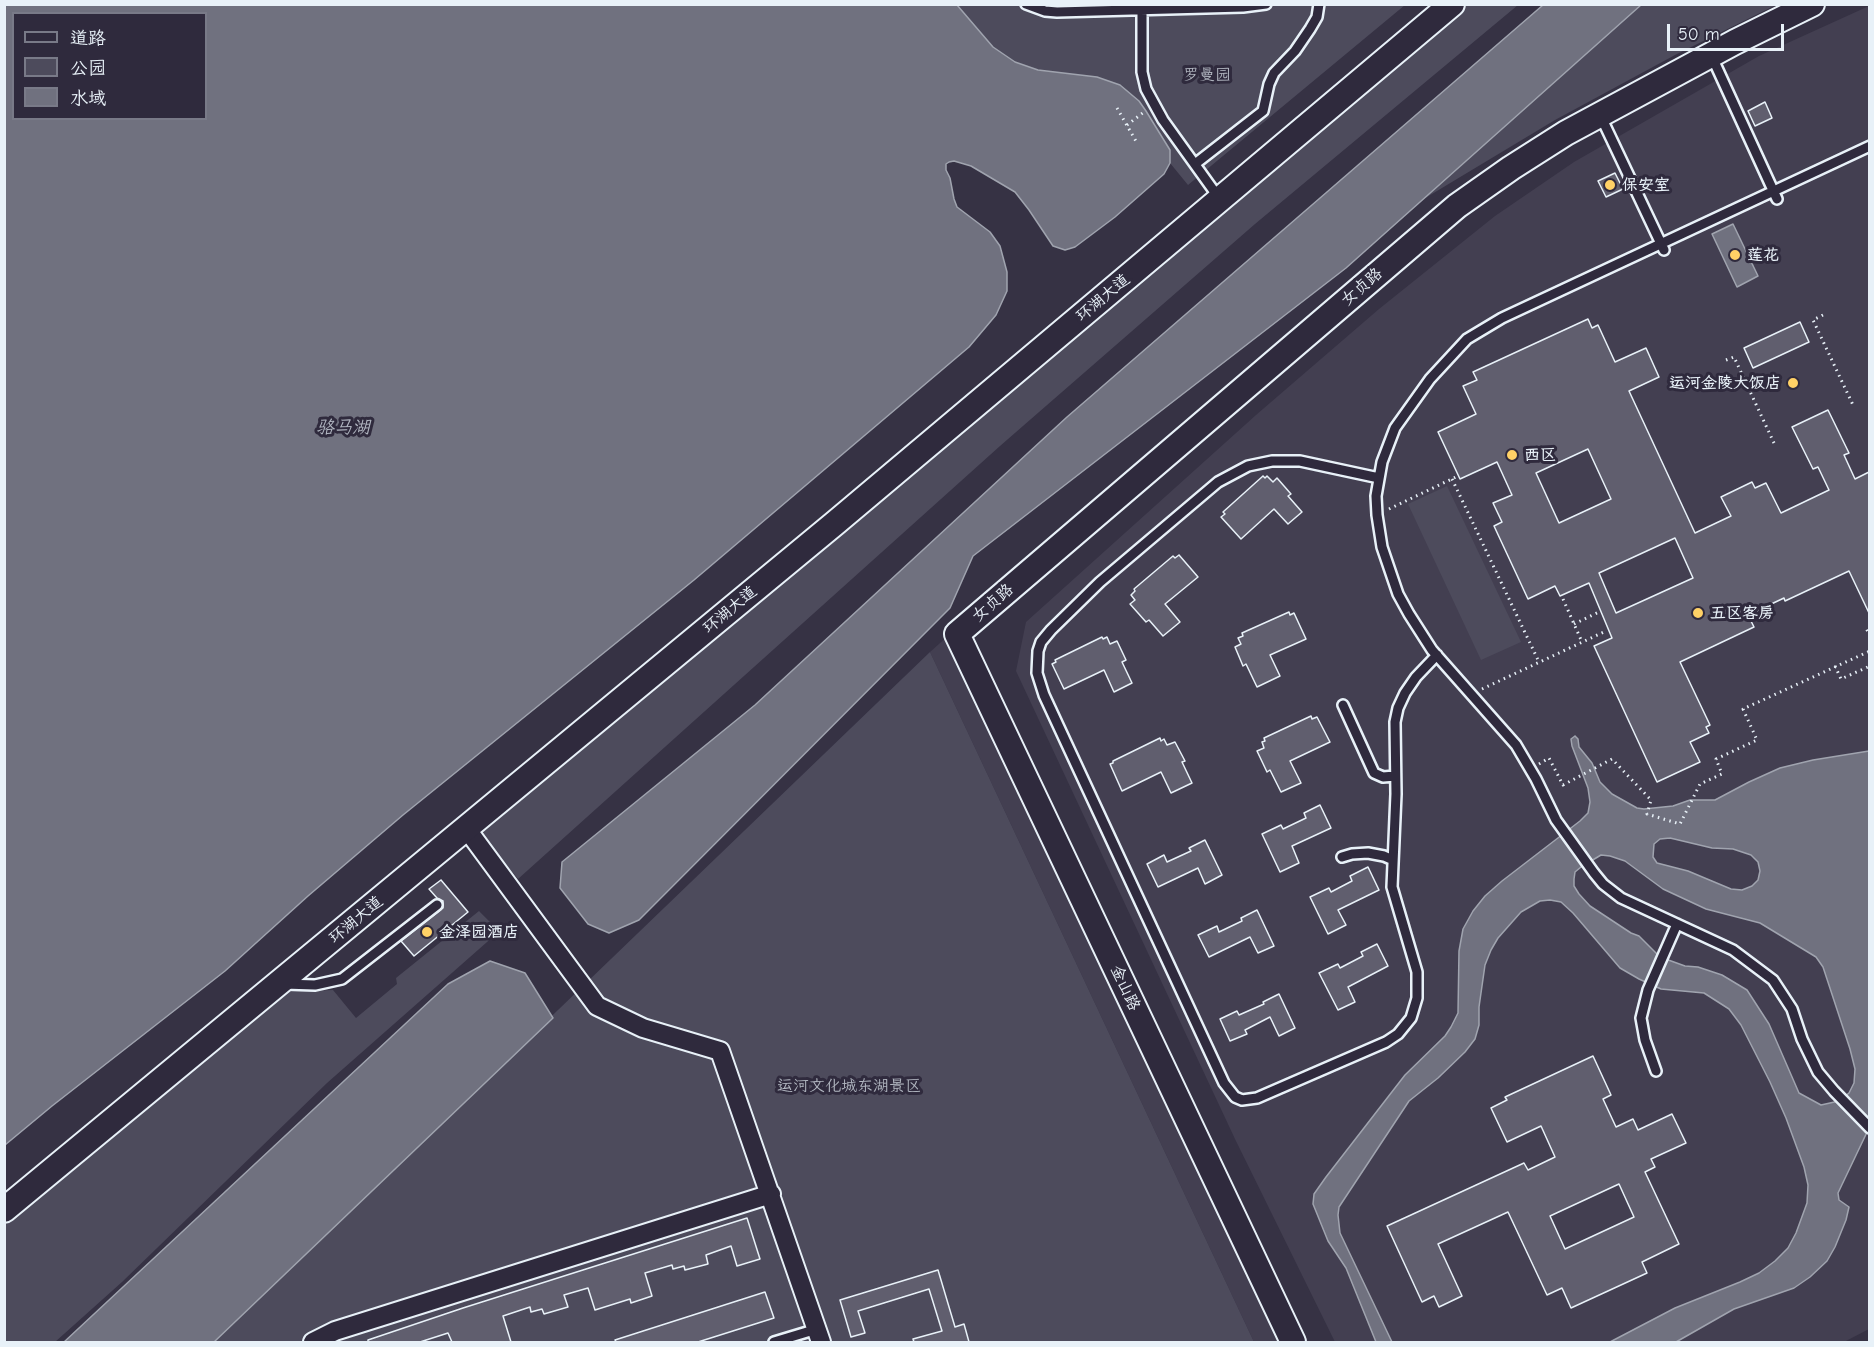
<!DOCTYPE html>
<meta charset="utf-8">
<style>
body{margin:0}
#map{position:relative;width:1874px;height:1347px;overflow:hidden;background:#363244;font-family:"Comic Neue","LXGW WenKai TC",sans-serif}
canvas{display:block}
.frame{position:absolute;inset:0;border:6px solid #e8f1f8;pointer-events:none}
.legend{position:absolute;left:12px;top:12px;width:195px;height:108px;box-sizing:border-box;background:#2f2a3d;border:2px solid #797a88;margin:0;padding:8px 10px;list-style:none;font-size:18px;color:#e8f1f8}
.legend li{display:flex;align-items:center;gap:12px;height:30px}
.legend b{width:30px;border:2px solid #797a88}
.scale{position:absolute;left:1667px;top:24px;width:117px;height:27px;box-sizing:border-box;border:3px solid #e8f1f8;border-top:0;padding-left:8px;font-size:18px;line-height:21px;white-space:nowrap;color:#e8f1f8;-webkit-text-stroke:4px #2f2a3d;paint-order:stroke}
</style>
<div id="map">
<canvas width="1874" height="1347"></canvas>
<div class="frame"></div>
<ul class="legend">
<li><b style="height:8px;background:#2f2a3d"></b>道路</li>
<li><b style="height:16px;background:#4d4b5c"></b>公园</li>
<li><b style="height:16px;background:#70717f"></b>水域</li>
</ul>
<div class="scale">50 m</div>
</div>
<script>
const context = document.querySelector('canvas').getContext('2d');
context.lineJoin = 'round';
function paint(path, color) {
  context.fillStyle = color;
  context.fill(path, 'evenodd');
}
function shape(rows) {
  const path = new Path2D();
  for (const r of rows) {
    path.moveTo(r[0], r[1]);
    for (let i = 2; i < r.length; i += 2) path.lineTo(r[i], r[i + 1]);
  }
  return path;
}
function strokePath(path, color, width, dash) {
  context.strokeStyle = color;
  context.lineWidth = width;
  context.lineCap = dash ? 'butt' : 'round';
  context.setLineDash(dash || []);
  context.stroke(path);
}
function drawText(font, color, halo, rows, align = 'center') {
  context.font = font + ' "Comic Neue","LXGW WenKai TC",sans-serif';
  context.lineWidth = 6;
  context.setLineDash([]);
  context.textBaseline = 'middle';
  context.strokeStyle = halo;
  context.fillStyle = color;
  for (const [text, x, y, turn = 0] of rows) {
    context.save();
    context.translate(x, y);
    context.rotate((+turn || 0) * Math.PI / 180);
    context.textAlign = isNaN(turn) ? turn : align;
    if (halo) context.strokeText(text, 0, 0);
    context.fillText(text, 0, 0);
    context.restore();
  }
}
paint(shape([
 [1869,6,1869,1329,1844,1342,1335,1342,1235,1139,1016,671,1026,622,1256,415,1379,309,1495,216,1574,162,1759,56],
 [949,635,1285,1342,1254,1342,930,652]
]), '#433f51');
paint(shape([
 [957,5,1405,5,1188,185,1170,163,1170,150,1139,101,1120,85,1038,70,1015,62,993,47],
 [1467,5,1518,5,1255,224,1000,446,518,879,478,830],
 [1641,5,1776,5,1675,55,1555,120,1422,200],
 [1447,486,1521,642,1481,660,1408,504],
 [930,652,1254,1342,213,1342],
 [479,911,494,926,495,935,327,1083,122,1282,55,1342,5,1342,5,1220,283,992,333,990,356,1018,397,984,396,978]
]), '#4d4b5c');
const water = shape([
 [5,4,957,5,993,47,1015,62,1038,70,1097,77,1120,85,1139,101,1146,111,1170,150,1170,163,1164,174,1115,217,1075,247,1065,250,1053,246,1029,210,1015,192,971,166,954,161,949,162,946,164,946,170,950,178,954,199,957,207,990,232,1000,246,1007,272,1007,291,996,315,969,347,694,580,403,815,308,896,225,971,52,1106,5,1145,5,4],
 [14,14,206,14,206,118,14,118,14,14],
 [1543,5,1641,5,1346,268,973,556,950,608,639,920,609,933,588,924,560,888,562,862,755,705,1067,417,1543,5],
 [1733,224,1758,276,1737,287,1712,234,1733,224],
 [1575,736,1578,739,1579,747,1592,763,1600,782,1612,794,1637,808,1644,809,1673,806,1690,800,1715,800,1749,782,1780,768,1813,760,1869,751,1869,1128,1838,1193,1839,1200,1849,1207,1846,1220,1835,1247,1827,1261,1810,1277,1794,1288,1734,1309,1676,1342,1610,1342,1675,1308,1740,1282,1759,1273,1775,1261,1788,1248,1796,1233,1807,1203,1808,1185,1804,1167,1786,1118,1770,1082,1741,1025,1729,1009,1704,993,1661,989,1639,979,1620,968,1573,913,1561,902,1550,900,1540,901,1521,912,1498,938,1491,950,1485,965,1479,1007,1479,1025,1475,1039,1465,1052,1438,1078,1409,1101,1339,1207,1338,1215,1340,1233,1392,1342,1376,1342,1346,1268,1328,1241,1313,1204,1314,1194,1326,1177,1405,1075,1445,1036,1451,1027,1458,1013,1459,951,1463,929,1473,911,1485,896,1502,881,1580,821,1588,813,1590,802,1588,788,1572,746,1571,739,1575,736],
 [1670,838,1712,848,1733,849,1751,855,1758,862,1760,871,1758,880,1752,886,1742,890,1731,889,1688,871,1657,863,1653,857,1654,844,1660,839,1670,838],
 [1601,855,1610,856,1625,861,1663,889,1706,909,1760,923,1816,957,1823,967,1850,1049,1855,1069,1854,1083,1849,1093,1839,1101,1821,1105,1799,1093,1769,1024,1747,990,1722,975,1698,967,1685,966,1660,957,1639,936,1631,933,1590,906,1579,894,1574,886,1574,879,1575,872,1581,867,1601,855],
 [490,961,525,973,553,1018,214,1342,64,1342,448,984,490,961]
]);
paint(water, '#70717f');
strokePath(water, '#a0a4af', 1.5);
const building = shape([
 [1765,102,1772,118,1755,126,1748,111,1765,102],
 [1615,173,1623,189,1606,197,1598,181,1615,173],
 [1588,319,1592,328,1598,325,1615,362,1646,348,1659,377,1629,391,1695,533,1731,516,1721,497,1752,482,1755,488,1766,483,1781,513,1829,490,1818,467,1813,469,1792,427,1828,410,1849,453,1844,455,1855,479,1869,472,1869,613,1849,571,1785,601,1784,598,1748,615,1754,627,1680,662,1710,725,1706,727,1709,733,1690,742,1700,762,1657,782,1594,646,1612,638,1589,583,1560,596,1555,586,1528,599,1494,526,1502,522,1493,503,1512,495,1497,462,1460,479,1438,432,1476,414,1463,386,1477,380,1473,372,1588,319],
 [1588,449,1611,499,1559,523,1536,473,1588,449],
 [1675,538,1693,578,1616,613,1599,573,1675,538],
 [1800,322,1809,342,1753,368,1744,348,1800,322],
 [1263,476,1265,478,1267,476,1273,482,1277,478,1291,494,1288,496,1302,512,1288,524,1274,509,1241,539,1221,517,1225,514,1223,512,1263,476],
 [1179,555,1198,577,1165,604,1180,622,1163,636,1149,620,1146,622,1130,604,1135,600,1131,595,1135,591,1134,589,1173,556,1175,558,1179,555],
 [1289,612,1290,615,1294,613,1306,639,1270,655,1280,676,1257,687,1246,664,1243,666,1235,647,1241,644,1238,638,1243,636,1242,633,1289,612],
 [1102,637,1103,639,1107,637,1110,644,1117,641,1126,660,1122,662,1132,683,1114,692,1104,670,1064,689,1052,664,1056,662,1055,660,1102,637],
 [1311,716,1312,719,1317,717,1330,742,1290,761,1301,783,1281,792,1270,770,1267,772,1257,751,1264,748,1262,742,1265,741,1264,738,1311,716],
 [1160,738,1161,741,1164,739,1167,745,1175,742,1185,761,1182,762,1192,783,1171,793,1161,772,1122,791,1110,764,1113,763,1113,761,1160,738],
 [1320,805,1331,828,1292,846,1299,863,1280,872,1262,834,1281,825,1283,829,1306,818,1304,813,1320,805],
 [1205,840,1222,875,1205,884,1198,868,1158,887,1147,864,1164,855,1167,862,1191,851,1189,848,1205,840],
 [1368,867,1379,890,1338,910,1346,925,1328,934,1310,897,1329,888,1331,892,1352,881,1350,876,1368,867],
 [441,880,468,912,414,956,401,941,443,908,443,901,437,898,429,889,441,880],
 [1257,910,1274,946,1258,953,1250,937,1209,957,1198,935,1217,926,1219,932,1242,921,1241,918,1257,910],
 [1377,944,1388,966,1348,987,1355,1002,1338,1010,1319,973,1338,964,1340,968,1363,956,1361,952,1377,944],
 [1279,994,1295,1028,1279,1036,1270,1017,1245,1030,1247,1034,1230,1041,1220,1019,1237,1011,1239,1015,1264,1004,1263,1002,1279,994],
 [1593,1056,1611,1095,1603,1099,1616,1127,1633,1119,1638,1130,1672,1114,1686,1143,1651,1159,1655,1167,1645,1172,1679,1244,1642,1262,1647,1273,1571,1308,1562,1288,1547,1295,1508,1212,1438,1244,1462,1296,1439,1307,1434,1296,1422,1302,1387,1226,1524,1163,1528,1170,1555,1157,1541,1126,1507,1142,1491,1108,1507,1100,1505,1097,1593,1056],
 [1619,1184,1634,1217,1565,1249,1550,1216,1619,1184],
 [747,1218,760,1259,737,1266,731,1246,706,1255,708,1264,685,1270,684,1266,673,1269,672,1265,645,1273,652,1296,631,1303,630,1299,595,1310,588,1288,564,1295,568,1307,544,1314,542,1309,531,1312,530,1307,503,1316,511,1342,452,1342,448,1333,420,1342,368,1342,368,1340,463,1308,747,1218],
 [938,1270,955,1327,964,1324,969,1342,914,1342,913,1339,942,1331,929,1289,858,1311,865,1333,851,1337,840,1300,938,1270],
 [765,1292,774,1318,698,1342,616,1342,615,1340,765,1292]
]);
paint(building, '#605e6e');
strokePath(building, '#e8f1f8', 1.5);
const lane = shape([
 [1026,4,1045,11,1057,12,1243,7,1266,4],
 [1142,10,1142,72,1146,89,1163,120,1219,198],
 [1712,57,1777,199],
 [1601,117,1664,250],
 [1870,146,1502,318,1467,339,1430,379,1395,428,1382,462,1376,496,1377,515,1382,547,1398,594,1409,614,1432,650,1516,745,1536,779,1556,820,1594,873,1603,884,1621,898,1733,950,1773,980,1792,1009,1802,1039,1818,1072,1834,1091,1870,1128],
 [1195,164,1263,111,1269,84,1274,73,1295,51,1310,29,1317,17,1319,4],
 [1379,478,1300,461,1272,461,1248,466,1218,482,1100,582,1051,630,1041,642,1038,651,1037,673,1044,695,1224,1083,1235,1097,1242,1100,1257,1098,1386,1042,1398,1034,1411,1018,1417,998,1417,972,1392,887,1396,794,1395,722,1398,708,1405,693,1416,677,1437,655],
 [1343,705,1374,773,1383,777,1395,776],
 [1342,857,1352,854,1368,853,1384,856,1393,860],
 [284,984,315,985,342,979,437,905],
 [1656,1071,1645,1040,1641,1018,1648,990,1677,924],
 [774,1342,817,1329]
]);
const street = shape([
 [466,828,597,1006,643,1028,720,1051,821,1342],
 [313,1342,335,1331,771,1194]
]);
const secondary = shape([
 [4,1210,834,524,1452,4],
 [1293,1342,957,634,1457,206,1511,168,1566,133,1735,42,1812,4]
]);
strokePath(lane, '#e8f1f8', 14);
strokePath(street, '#e8f1f8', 22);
strokePath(secondary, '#e8f1f8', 28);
strokePath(shape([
 [1117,108,1137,143],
 [1127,125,1144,112],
 [1823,315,1813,320,1853,405],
 [1726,360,1734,357,1774,443],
 [1452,479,1539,662],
 [1389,509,1458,476],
 [1563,599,1582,642],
 [1574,624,1601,611],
 [1870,627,1866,628,1870,636],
 [1835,666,1841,679,1870,666],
 [1482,689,1606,631],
 [1539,764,1549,758,1563,785,1612,759,1651,800,1647,814,1680,824,1700,784,1722,774,1716,759,1757,740,1743,709,1870,651]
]), '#e8f1f8', 3, [1.5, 4.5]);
strokePath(lane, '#2f2a3d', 9);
strokePath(street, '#2f2a3d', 18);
strokePath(secondary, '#2f2a3d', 24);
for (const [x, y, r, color] of [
 [1610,185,6,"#ffd166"],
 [1735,255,6,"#ffd166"],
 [1793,383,6,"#ffd166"],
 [1512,455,6,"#ffd166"],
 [1698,613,6,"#ffd166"],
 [427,932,6,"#ffd166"]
]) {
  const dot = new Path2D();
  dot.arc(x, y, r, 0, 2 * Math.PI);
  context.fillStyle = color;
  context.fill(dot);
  strokePath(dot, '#2f2a3d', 2);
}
drawText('16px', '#b2b7c1', '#2f2a3d', [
 ["罗曼园",1207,75],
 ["运河文化城东湖景区",849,1086]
]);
drawText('bold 16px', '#e8f1f8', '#2f2a3d', [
 ["保安室",1622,185],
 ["莲花",1747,255],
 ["运河金陵大饭店",1781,383,"right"],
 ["西区",1524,455],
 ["五区客房",1710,613],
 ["金泽园酒店",439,932]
], 'left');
drawText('16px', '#e8f1f8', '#2f2a3d', [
 ["女贞路",1362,287,-41],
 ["环湖大道",1103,298,-40],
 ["女贞路",993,603,-41],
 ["环湖大道",730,610,-40],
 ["环湖大道",356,920,-40],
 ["金山路",1125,988,65]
]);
drawText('italic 18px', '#b2b7c2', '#2f2a3d', [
 ["骆马湖",343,428]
]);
</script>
